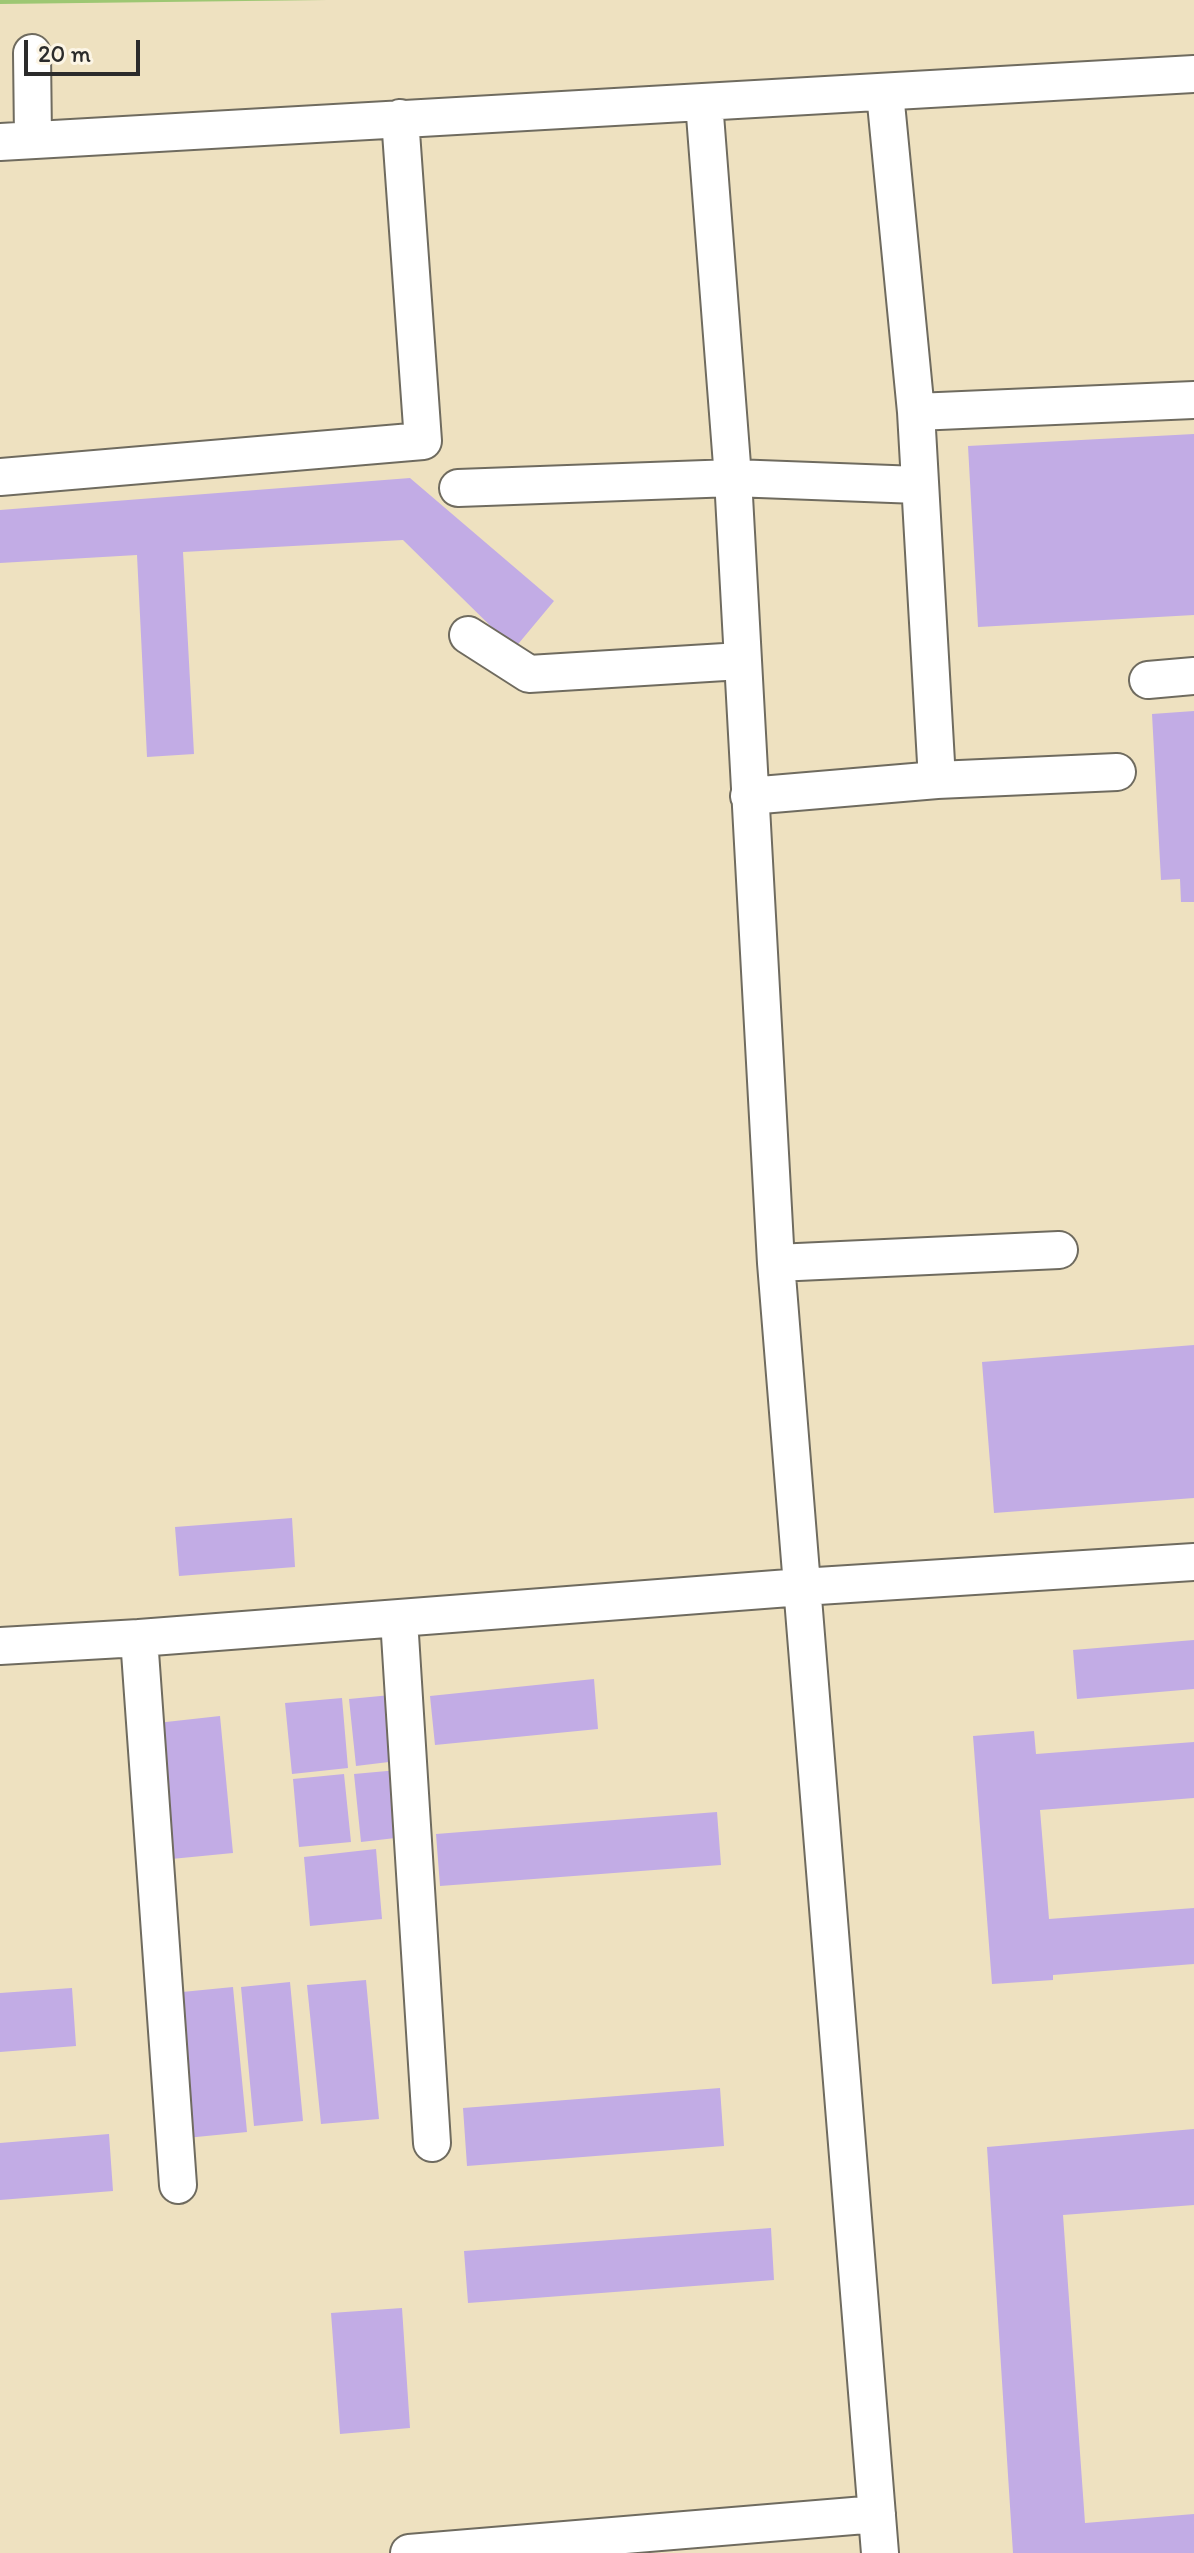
<!DOCTYPE html>
<style>
body{margin:0}
#map{position:relative;width:1194px;height:2553px;overflow:hidden;background:#eee1c0;font-family:Itim,sans-serif}
canvas{display:block}
.scale{position:absolute;left:24px;top:40px;width:116px;height:36px;box-sizing:border-box;border:4px solid #2b2b2b;border-top:0;padding-left:10px;font-size:24px;line-height:28px;white-space:nowrap;color:#2b2b2b;-webkit-text-stroke:6px #fcf5e5;paint-order:stroke}
</style>
<div id="map">
<canvas width="1194" height="2553"></canvas>
<div class="scale">20 m</div>
</div>
<script>
const context = document.querySelector('canvas').getContext('2d');
context.lineJoin = 'round';
function paint(path, color) {
  context.fillStyle = color;
  context.fill(path, 'evenodd');
}
function shape(rows) {
  const path = new Path2D();
  for (const r of rows) {
    path.moveTo(r[0], r[1]);
    for (let i = 2; i < r.length; i += 2) path.lineTo(r[i], r[i + 1]);
  }
  return path;
}
function strokePath(path, color, width, dash) {
  context.strokeStyle = color;
  context.lineWidth = width;
  context.lineCap = dash ? 'butt' : 'round';
  context.setLineDash(dash || []);
  context.stroke(path);
}
paint(shape([
 [0,0,327,0,0,4]
]), '#9dc773');
paint(shape([
 [1194,434,1194,615,978,627,968,446],
 [410,478,554,601,514,649,403,540,183,552,194,754,147,757,137,555,0,563,0,510],
 [1194,711,1194,902,1181,902,1180,879,1161,880,1152,714],
 [1194,1345,1194,1498,994,1513,982,1362],
 [292,1518,295,1567,179,1576,175,1527],
 [1194,1640,1194,1689,1077,1699,1073,1650],
 [594,1679,598,1729,435,1745,430,1696],
 [391,1695,397,1761,356,1766,349,1699],
 [342,1698,348,1768,292,1774,285,1703],
 [220,1716,233,1853,161,1860,148,1724],
 [1034,1731,1036,1754,1194,1742,1194,1798,1040,1810,1049,1919,1194,1908,1194,1964,1053,1975,1053,1980,992,1984,973,1736],
 [398,1770,404,1837,361,1842,354,1774],
 [344,1774,351,1842,299,1847,293,1779],
 [717,1812,721,1865,440,1886,436,1834],
 [376,1849,382,1919,310,1926,304,1857],
 [366,1980,379,2119,321,2124,307,1985],
 [290,1982,303,2121,254,2126,241,1987],
 [233,1987,247,2132,186,2138,172,1993],
 [72,1988,76,2046,0,2052,0,1993],
 [720,2088,724,2146,467,2166,463,2108],
 [1194,2129,1194,2205,1063,2215,1085,2523,1194,2514,1194,2553,1013,2553,987,2147],
 [109,2134,113,2191,0,2200,0,2143],
 [771,2228,774,2280,468,2303,464,2251],
 [402,2308,410,2428,340,2434,331,2313]
]), '#c2ace5');
const minor = shape([
 [32,53,33,138],
 [885,93,916,412,937,780],
 [704,102,733,478,776,1263,880,2553],
 [0,142,1194,74],
 [916,412,1194,400],
 [0,477,423,441,400,118],
 [458,488,733,478,918,485],
 [468,635,529,674,741,661],
 [1148,680,1194,676],
 [749,796,937,780,1117,772],
 [776,1263,1059,1250],
 [399,1619,432,2143],
 [139,1638,178,2185],
 [0,1646,139,1638,802,1587,1194,1562],
 [409,2553,877,2514]
]);
strokePath(minor, '#6f6b5f', 40);
strokePath(minor, '#fff', 36);
</script>
